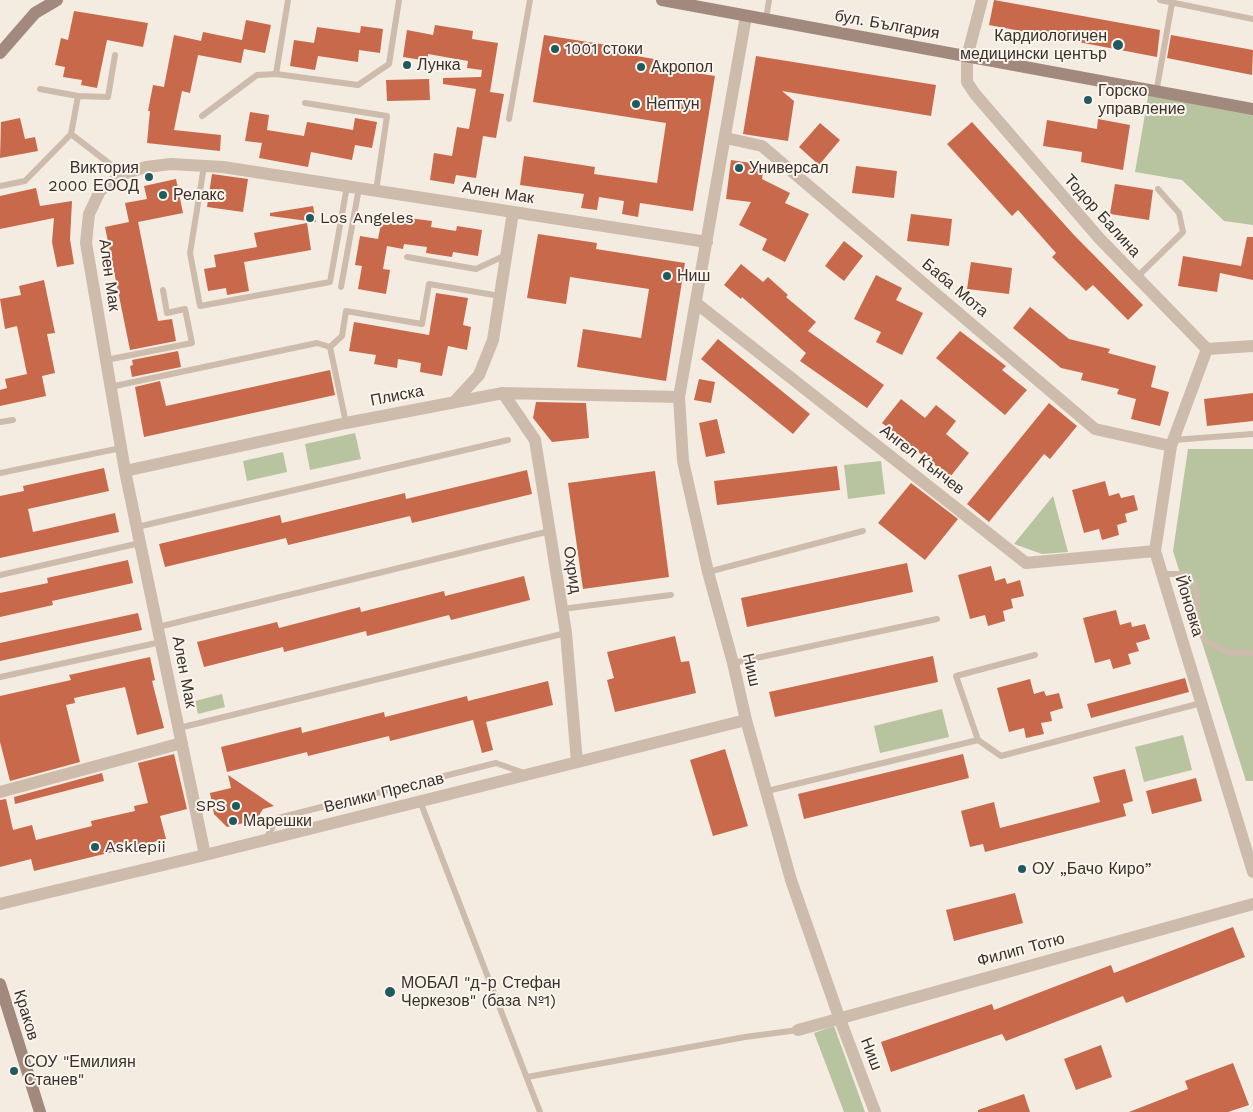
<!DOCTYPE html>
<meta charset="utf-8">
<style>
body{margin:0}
canvas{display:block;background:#f4ebe1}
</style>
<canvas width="1253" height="1112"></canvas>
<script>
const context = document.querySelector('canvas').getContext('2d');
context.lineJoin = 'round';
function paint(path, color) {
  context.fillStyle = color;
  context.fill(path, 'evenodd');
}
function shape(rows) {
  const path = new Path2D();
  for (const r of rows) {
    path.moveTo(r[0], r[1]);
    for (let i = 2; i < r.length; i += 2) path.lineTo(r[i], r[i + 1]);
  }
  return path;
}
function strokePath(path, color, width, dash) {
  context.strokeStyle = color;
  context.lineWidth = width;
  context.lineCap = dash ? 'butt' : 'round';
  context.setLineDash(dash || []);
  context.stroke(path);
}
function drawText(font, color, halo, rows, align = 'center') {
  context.font = font + ' "Work Sans",sans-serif';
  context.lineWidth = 4;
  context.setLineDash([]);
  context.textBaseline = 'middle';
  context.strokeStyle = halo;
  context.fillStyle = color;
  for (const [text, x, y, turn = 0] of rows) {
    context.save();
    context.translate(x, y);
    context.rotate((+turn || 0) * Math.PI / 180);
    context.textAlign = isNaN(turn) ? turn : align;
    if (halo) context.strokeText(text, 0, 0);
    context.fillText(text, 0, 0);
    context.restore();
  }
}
paint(shape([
 [1149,91,1253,109,1253,225,1224,221,1182,180,1135,172],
 [355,433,361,459,310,470,305,444],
 [1188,449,1253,449,1253,781,1246,781,1173,551],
 [283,452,287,472,247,481,243,461],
 [881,461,885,494,848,499,844,465],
 [1053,496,1068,552,1042,554,1014,544],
 [222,694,225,707,198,714,195,701],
 [942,709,949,737,880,753,874,726],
 [1183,735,1192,770,1144,782,1135,747],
 [834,1026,865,1112,844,1112,814,1033]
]), '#b8c4a0');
paint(shape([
 [994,0,1160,30,1157,57,989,25],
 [74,11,148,23,143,47,107,40,97,88,81,85,82,80,63,77,65,67,55,65,61,38,68,40],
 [246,20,271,25,265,53,244,49,241,63,198,55,190,93,182,91,174,130,221,135,220,151,147,143,150,111,148,111,153,85,164,87,174,35,201,41,203,32,242,40],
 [435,25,473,31,472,39,498,43,490,92,504,94,496,138,483,136,476,178,456,175,454,184,430,180,434,153,452,156,457,127,469,129,476,89,443,84,443,78,481,77,482,70,467,68,468,61,428,54,428,61,403,57,407,30,433,35],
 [361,26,383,29,380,53,359,50,358,62,318,56,315,70,290,66,294,40,314,43,317,27,360,33],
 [544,35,626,48,625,54,660,60,659,67,715,76,693,211,640,203,638,217,622,214,624,201,599,197,597,210,581,208,584,194,520,185,524,156,595,167,594,174,657,183,666,123,533,102],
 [1171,35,1253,50,1252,75,1167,58],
 [756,56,936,85,931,116,782,91,794,101,788,141,743,134],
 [429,79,430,100,387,101,386,80],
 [250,112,269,115,267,130,304,136,307,122,353,130,355,118,377,122,372,148,355,145,352,160,311,152,308,167,259,158,262,143,245,141],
 [20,118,25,139,35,137,38,151,0,158,1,122],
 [1098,119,1130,125,1123,170,1081,162,1082,152,1043,146,1047,120,1097,129],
 [972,122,1074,235,1143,305,1128,320,1093,285,1086,291,1052,257,1056,253,1018,210,1012,216,947,144],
 [820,123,840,140,819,165,799,147],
 [731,160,764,165,762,179,790,193,785,203,809,214,785,262,762,250,767,239,739,225,751,202,726,199],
 [856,166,897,171,894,198,852,193],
 [212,174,248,179,243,212,207,207],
 [176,179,183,213,138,222,158,321,172,319,176,341,130,350,105,227,129,222,125,203,147,199,144,186],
 [1115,184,1153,190,1149,220,1110,214],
 [36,188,40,206,72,201,70,239,74,264,57,267,52,242,54,218,0,229,0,196],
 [313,206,316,222,270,216,270,213],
 [911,214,952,219,949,246,907,241],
 [409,218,432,221,431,227,456,231,457,226,482,230,478,256,453,252,452,257,426,253,427,247,404,244,403,249,387,246,383,269,390,270,386,294,358,289,362,266,355,265,360,236,378,239,382,219,407,223],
 [307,223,311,250,244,262,249,291,227,295,226,288,208,291,204,269,216,267,214,255,257,247,254,233],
 [538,234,597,243,596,249,685,263,666,381,577,367,583,329,641,338,649,289,570,277,566,304,527,298],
 [1247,237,1253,237,1253,280,1220,273,1217,292,1178,286,1183,256,1241,266],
 [844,241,863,256,844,281,825,266],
 [971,262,1012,268,1009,294,967,289],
 [741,264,763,282,768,277,788,295,786,297,816,322,808,331,884,385,867,408,800,361,806,353,742,297,741,299,724,285],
 [876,275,902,288,896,300,923,313,902,355,876,342,881,332,854,319],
 [44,280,55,333,47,334,55,373,42,376,46,396,0,406,0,390,7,388,5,379,27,374,17,326,5,329,0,299,21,295,19,286],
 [436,293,468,298,463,325,471,327,467,350,448,346,442,376,420,372,421,363,398,359,397,368,374,364,376,355,349,351,354,322,429,335],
 [1030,307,1069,339,1110,349,1108,353,1156,366,1151,387,1169,392,1160,426,1131,419,1136,399,1117,394,1119,389,1081,380,1083,373,1061,368,1013,328],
 [960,331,1006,366,1002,370,1027,390,1005,415,936,358],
 [718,339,810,414,793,434,701,359],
 [178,351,181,367,132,377,130,366,133,365,132,360],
 [330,370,335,395,144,437,135,387,160,381,166,406],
 [699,379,715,382,711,403,694,400],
 [1253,393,1253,421,1207,426,1204,399],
 [901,399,925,418,936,405,956,421,946,434,969,453,950,477,882,423],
 [536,402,586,403,589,438,552,442,533,418],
 [1049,403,1077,426,1050,459,1044,454,989,522,967,504],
 [717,419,725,453,706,457,699,423],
 [837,466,840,490,717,505,714,481],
 [104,468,109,491,28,509,33,532,115,513,119,532,0,558,0,496,24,491,23,486],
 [527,470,532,494,412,523,410,516,288,545,286,538,165,567,159,544,280,515,282,523,405,493,406,499],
 [655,471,669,577,583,589,568,483],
 [1105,481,1109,496,1119,493,1121,498,1134,495,1138,510,1125,514,1127,522,1117,525,1119,535,1102,540,1099,529,1084,533,1072,490],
 [911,483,958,519,925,560,878,523],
 [128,560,133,583,52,601,53,605,0,617,0,593,48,583,47,578],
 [907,563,913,592,747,627,741,598],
 [991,566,995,581,1005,578,1007,584,1020,580,1024,596,1011,599,1013,608,1003,611,1005,621,988,626,985,615,970,619,958,575],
 [524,576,530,600,451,620,449,615,367,636,366,631,284,652,283,647,204,667,197,642,277,622,279,628,360,607,361,612,444,591,445,596],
 [1116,610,1120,625,1131,622,1132,627,1145,624,1150,639,1136,643,1139,651,1128,654,1131,664,1113,669,1110,659,1095,663,1083,618],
 [138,613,142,630,0,661,0,643],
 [675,636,681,662,689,661,696,693,615,712,607,680,614,678,607,652],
 [933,656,938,682,775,717,769,692],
 [150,657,155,680,152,681,164,728,137,735,125,687,74,698,75,703,66,705,80,762,10,781,0,742,0,696,71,680,69,675],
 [1185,678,1189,692,1091,718,1087,704],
 [1030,679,1034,694,1044,691,1046,696,1059,693,1063,708,1050,712,1052,721,1041,723,1044,734,1026,738,1024,728,1009,732,997,688],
 [548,681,553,705,486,722,493,750,482,753,473,720,390,741,389,736,308,756,307,752,227,772,221,747,301,727,302,733,384,712,385,717,467,696,468,701],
 [725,749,748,826,713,836,690,760],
 [174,754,187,809,160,816,166,839,34,871,31,859,0,867,0,800,6,799,13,830,32,825,36,840,92,826,91,821,135,811,134,806,148,803,138,763],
 [963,754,969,778,804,819,798,794],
 [1125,769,1133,801,1123,804,1126,816,985,852,983,844,970,847,961,811,994,802,1000,828,1100,802,1093,777],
 [102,773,104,781,15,804,14,797],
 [228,775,274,806,263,809,256,820,227,827,214,814,210,793,231,788],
 [1196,778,1202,801,1152,814,1146,791],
 [1015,893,1023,923,954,941,946,910],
 [1233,927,1245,957,1126,1003,1123,996,1006,1041,1002,1034,891,1072,881,1042,992,1004,994,1010,1111,965,1114,973],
 [1101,1045,1112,1077,1076,1090,1064,1059],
 [1233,1063,1249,1105,1228,1112,1129,1112,1188,1089,1185,1081],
 [1024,1094,1030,1112,978,1112,978,1110]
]), '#c8694b');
strokePath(shape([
 [1160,0,1253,19],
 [766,19,769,0],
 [276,74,288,0],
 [40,89,78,96,71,134,123,174],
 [1156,93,1172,3],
 [78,96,108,97,115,55],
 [305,103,387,116,376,191],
 [202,116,257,75,276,74,358,85,389,64,399,0],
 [509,119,530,0],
 [204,166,190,253,200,306,330,282,347,186],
 [0,186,25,181,71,134],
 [407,257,476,269,506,255],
 [1137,277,1183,232,1179,213,1158,189],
 [341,287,359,188],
 [106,360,192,343,185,309,167,313,163,290],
 [110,387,317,343,330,347],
 [0,422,13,420],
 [346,423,330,347,342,336,346,311,422,324,429,284,500,296],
 [1173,440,1253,434],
 [0,473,121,448],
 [137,527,508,440],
 [708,572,863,531],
 [1162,574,1184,574,1193,581,1197,594,1198,626,1205,641,1227,652,1253,653],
 [0,575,140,543],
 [562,609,671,595],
 [158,627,550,531],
 [733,663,937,619],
 [0,677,161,642],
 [179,728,566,633],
 [978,740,956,676,1035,655],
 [767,791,978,740,1001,756,1201,703],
 [420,801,540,1112],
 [265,840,278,818,496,763,524,773],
 [527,1077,745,1037,798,1030]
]), '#cdbbac', 6);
strokePath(shape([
 [982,0,967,57,967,82,975,94,1099,238,1207,349,1253,346],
 [746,16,679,397,683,461,708,572,733,663,746,720,791,880,839,1017,875,1112],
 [726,138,762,146,1095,429,1171,446],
 [696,303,1026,563,1155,551],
 [1207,349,1171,446,1155,551,1253,872],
 [503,393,535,440,566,633,577,762],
 [455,401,479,375,493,340,513,212],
 [125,471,346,423,503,393,679,397],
 [0,792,182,743],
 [205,855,125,471,86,243,89,214,100,191,123,174,146,167,171,164,223,167,707,242],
 [0,904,205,855,746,720],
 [798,1030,1253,904]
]), '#cdbbac', 12);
strokePath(shape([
 [662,0,1253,109],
 [0,53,35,13,57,0],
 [0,984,40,1112]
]), '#a18a7d', 12);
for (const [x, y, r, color] of [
 [1118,45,6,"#1f5a5e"],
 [555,49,5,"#1f5a5e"],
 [407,65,5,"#1f5a5e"],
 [641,67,5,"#1f5a5e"],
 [1088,100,5,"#1f5a5e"],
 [636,104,5,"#1f5a5e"],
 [739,168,5,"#1f5a5e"],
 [149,177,5,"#1f5a5e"],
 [163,195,5,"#1f5a5e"],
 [310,218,5,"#1f5a5e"],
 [667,276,5,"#1f5a5e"],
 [236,806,5,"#1f5a5e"],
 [233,821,5,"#1f5a5e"],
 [95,847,5,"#1f5a5e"],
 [1022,869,5,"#1f5a5e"],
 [390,992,6,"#1f5a5e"],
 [14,1071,5,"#1f5a5e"]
]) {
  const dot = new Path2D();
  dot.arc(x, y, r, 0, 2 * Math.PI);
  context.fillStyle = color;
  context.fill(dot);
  strokePath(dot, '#fbf5ee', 2);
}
drawText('16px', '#3b302b', '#fbf5ee', [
 ["бул. България",887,25,10],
 ["Ален Мак",498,193,9],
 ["Тодор Балина",1102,216,48],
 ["Ален Мак",109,275,82],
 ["Баба Мота",955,288,40],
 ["Плиска",397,396,-11],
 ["Ангел Кънчев",922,460,38],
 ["Охрид",572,570,81],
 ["Йоновка",1189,606,73],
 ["Ниш",751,670,77],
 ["Ален Мак",184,672,79],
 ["Велики Преслав",384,793,-14],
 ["Филип Тотю",1021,950,-15],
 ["Краков",26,1015,73],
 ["Ниш",871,1054,69]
]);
drawText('16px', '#3b302b', '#fbf5ee', [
 ["Кардиологичен",1107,36,"right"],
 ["медицински център",1107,54,"right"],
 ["1001 стоки",565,49],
 ["Лунка",417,65],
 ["Акропол",651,67],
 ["Горско",1098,91],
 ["управление",1098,109],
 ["Нептун",646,104],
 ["Виктория",139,168,"right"],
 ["2000 ЕООД",139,186,"right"],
 ["Универсал",749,168],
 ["Релакс",173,195],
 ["Los Angeles",320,218],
 ["Ниш",677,276],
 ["SPS",226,806,"right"],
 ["Марешки",243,821],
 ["Asklepii",105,847],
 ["ОУ „Бачо Киро”",1032,869],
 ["МОБАЛ \"д-р Стефан",401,983],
 ["Черкезов\" (база №1)",401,1001],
 ["СОУ \"Емилиян",24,1062],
 ["Станев\"",24,1080]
], 'left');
</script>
